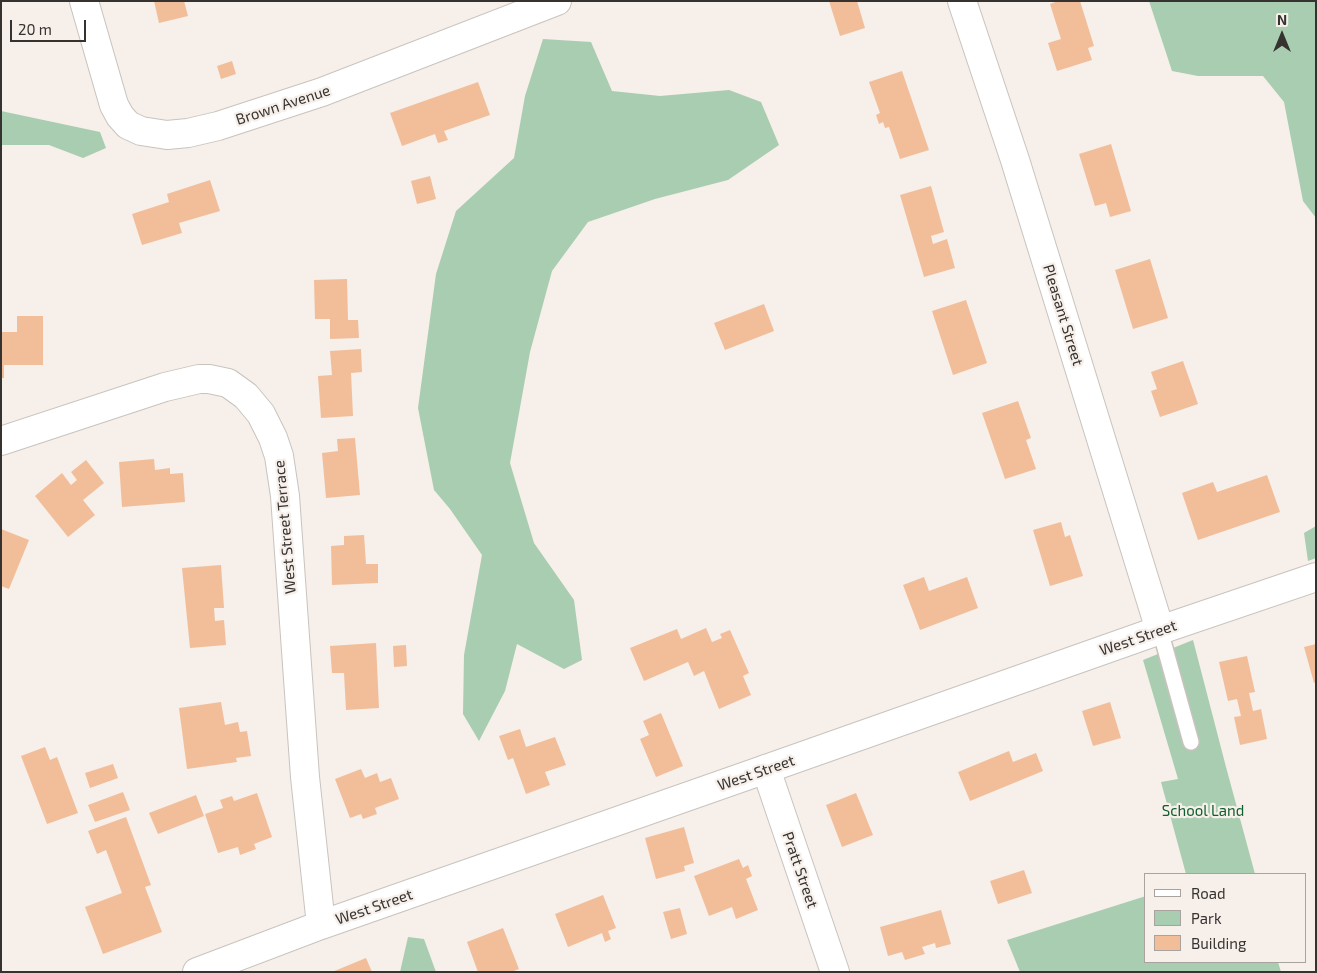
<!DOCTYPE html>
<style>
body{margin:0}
#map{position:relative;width:1317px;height:973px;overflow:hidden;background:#f6efea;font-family:"Exo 2",sans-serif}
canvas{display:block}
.frame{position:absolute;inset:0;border:2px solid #353230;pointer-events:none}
.legend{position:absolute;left:1144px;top:873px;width:162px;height:90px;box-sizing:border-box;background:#f6efea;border:1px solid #a9a3a0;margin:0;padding:6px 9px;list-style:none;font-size:15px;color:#353230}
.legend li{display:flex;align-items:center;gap:10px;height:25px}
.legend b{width:25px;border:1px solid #a9a3a0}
.north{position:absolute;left:1257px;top:10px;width:50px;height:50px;-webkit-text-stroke:4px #f6efea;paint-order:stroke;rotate:0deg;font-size:14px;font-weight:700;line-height:20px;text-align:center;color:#353230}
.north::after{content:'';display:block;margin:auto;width:18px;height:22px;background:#353230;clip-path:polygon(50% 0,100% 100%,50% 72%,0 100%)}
.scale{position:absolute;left:10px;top:20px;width:76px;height:22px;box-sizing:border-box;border:2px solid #353230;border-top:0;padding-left:6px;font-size:15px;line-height:18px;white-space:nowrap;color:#353230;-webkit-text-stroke:4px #f6efea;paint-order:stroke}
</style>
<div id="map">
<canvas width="1317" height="973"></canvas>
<div class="frame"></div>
<ul class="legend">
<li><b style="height:6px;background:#fff"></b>Road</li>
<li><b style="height:14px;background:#a9cdb0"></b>Park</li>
<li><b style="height:14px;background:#f2be9a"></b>Building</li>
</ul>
<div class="north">N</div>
<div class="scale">20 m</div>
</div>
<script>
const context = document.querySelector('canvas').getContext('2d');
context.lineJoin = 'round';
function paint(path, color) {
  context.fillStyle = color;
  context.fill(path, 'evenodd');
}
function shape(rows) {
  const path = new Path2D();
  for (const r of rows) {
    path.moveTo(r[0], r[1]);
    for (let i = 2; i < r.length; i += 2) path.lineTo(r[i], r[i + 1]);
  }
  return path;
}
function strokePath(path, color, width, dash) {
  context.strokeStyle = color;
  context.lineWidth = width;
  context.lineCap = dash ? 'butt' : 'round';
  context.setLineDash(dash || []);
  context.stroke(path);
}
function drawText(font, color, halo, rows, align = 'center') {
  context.font = font + ' "Exo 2",sans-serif';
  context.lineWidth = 4.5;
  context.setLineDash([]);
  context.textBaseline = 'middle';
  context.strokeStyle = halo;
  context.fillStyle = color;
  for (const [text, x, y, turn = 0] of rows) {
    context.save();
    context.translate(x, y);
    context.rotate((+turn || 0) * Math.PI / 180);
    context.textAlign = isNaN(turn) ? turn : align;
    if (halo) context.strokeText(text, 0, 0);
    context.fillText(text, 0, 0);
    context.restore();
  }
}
paint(shape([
 [1149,1,1316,1,1316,218,1303,201,1284,102,1263,76,1198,76,1172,71],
 [543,39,591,42,612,91,660,96,729,90,761,102,779,145,728,180,655,199,588,222,552,271,530,352,510,463,534,543,574,600,582,660,564,669,517,644,505,691,479,741,463,714,464,655,482,555,450,509,434,490,418,408,436,274,456,211,514,158,525,96],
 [1,111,100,132,106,148,83,158,49,145,1,145],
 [1316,526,1316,558,1308,561,1304,533],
 [1193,640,1226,767,1255,874,1186,874,1161,782,1178,779,1143,660],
 [1146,896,1146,962,1278,962,1281,972,1020,972,1007,940],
 [408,937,424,939,436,972,400,972]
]), '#a9cdb0');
paint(shape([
 [154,1,184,1,188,16,159,23],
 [829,1,857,1,865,28,840,36],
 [1058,1,1080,1,1094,46,1088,48,1092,60,1057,71,1048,43,1061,39,1050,4],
 [232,61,236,74,221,79,217,66],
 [902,71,929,150,900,159,889,127,885,128,883,122,879,124,876,115,880,113,869,82],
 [478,82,490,115,444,131,448,140,438,143,435,134,402,146,390,113],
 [1111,144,1131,211,1110,217,1106,203,1095,206,1079,154],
 [430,176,436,199,417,204,411,181],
 [210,180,220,211,179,223,182,233,142,245,132,214,169,202,167,194],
 [931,186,944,232,931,236,933,244,947,239,955,268,924,277,900,195],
 [1150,259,1168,318,1133,329,1115,270],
 [347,279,348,320,358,320,359,338,330,339,330,319,315,319,314,280],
 [966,300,987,363,953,375,932,311],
 [764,304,774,331,725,350,714,323],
 [17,316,43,316,43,365,4,365,4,378,1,378,1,332,17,332],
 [361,349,362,372,351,373,353,416,321,418,318,376,332,375,330,351],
 [1183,361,1198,404,1160,417,1151,391,1157,389,1151,372],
 [1018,401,1031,438,1026,440,1036,469,1005,479,982,413],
 [355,438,360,495,326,498,322,453,338,451,337,439],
 [154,459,155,470,170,468,170,474,183,473,185,502,122,507,119,462],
 [86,460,104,483,83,500,95,515,68,537,35,496,62,473,71,485,77,480,71,472],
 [1267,475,1280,512,1198,540,1182,493,1213,482,1217,492],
 [1061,522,1065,537,1070,535,1083,576,1050,586,1033,530],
 [1,529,29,540,9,589,1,586],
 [364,535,366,564,378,564,378,583,332,585,331,546,344,545,344,536],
 [221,565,224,608,214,608,215,621,224,620,226,645,190,648,182,568],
 [924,577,929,591,967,577,978,608,920,630,903,585],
 [706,628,712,642,722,638,720,634,730,630,749,673,743,676,751,695,719,709,704,671,694,676,688,662,644,681,630,648,677,629,681,639],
 [376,643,379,708,346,710,344,673,332,673,330,646],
 [1316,644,1316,682,1314,683,1304,647],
 [406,645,407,666,394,667,393,646],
 [1247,656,1255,692,1249,693,1253,711,1261,709,1267,739,1240,745,1234,717,1241,716,1237,699,1228,701,1219,662],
 [221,702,225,725,238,722,240,732,247,731,251,756,236,758,237,762,187,769,179,708],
 [1110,702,1121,738,1093,746,1082,711],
 [661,713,683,766,656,777,640,739,649,735,643,721],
 [520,729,526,747,555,737,566,765,545,772,550,785,526,794,513,758,508,760,499,736],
 [45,747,50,760,57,757,78,813,47,824,21,756],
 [1009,751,1013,762,1036,753,1043,771,970,801,958,772],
 [113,764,118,778,90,788,85,773],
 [361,769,365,778,377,773,380,782,391,778,399,799,375,808,377,814,363,819,361,814,350,818,335,779],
 [123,792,130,810,95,822,88,805],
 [257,793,272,837,254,844,256,849,240,855,238,847,218,853,205,814,223,808,220,800,232,796,234,801],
 [856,793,873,835,842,847,826,805],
 [196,795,204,816,158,834,149,813],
 [126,817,151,885,145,887,162,932,103,954,85,907,122,893,106,850,97,854,88,831],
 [684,827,694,863,684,866,685,871,656,879,645,838],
 [739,859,743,868,748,865,752,876,746,879,758,910,736,919,732,907,709,916,694,876],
 [1024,870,1032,893,998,904,990,881],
 [603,895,616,928,608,931,611,939,605,942,602,933,568,947,555,914],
 [680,908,687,934,671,939,663,912],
 [941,910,951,944,936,948,935,943,922,947,925,954,905,960,902,952,888,956,880,927],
 [503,928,519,969,511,972,478,972,467,942],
 [366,958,372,972,332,972]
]), '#f2be9a');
const lane = shape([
 [1160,630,1191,742]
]);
const street = shape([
 [84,1,114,105,120,116,128,125,141,131,167,135,188,133,218,126,322,92,557,1],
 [1,441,165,387,199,379,209,379,228,383,246,396,261,414,273,438,279,456,285,496,305,777,321,925],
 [1160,630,1316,577],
 [197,972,321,925,766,769]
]);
const secondary = shape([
 [835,972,766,769,1160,630,1015,160,962,1]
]);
strokePath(lane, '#c9c3be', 18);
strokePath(street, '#c9c3be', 30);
strokePath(secondary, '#c9c3be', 30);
strokePath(lane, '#fff', 15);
strokePath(street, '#fff', 28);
strokePath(secondary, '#fff', 28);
drawText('15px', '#353230', '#f6efea', [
 ["Brown Avenue",283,105,-18],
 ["Pleasant Street",1063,315,73],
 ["West Street Terrace",285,527,-95],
 ["West Street",1138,638,-19],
 ["West Street",756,773,-19],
 ["Pratt Street",800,870,71],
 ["West Street",374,907,-19]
]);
drawText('15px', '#0e5e2e', '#f6efea', [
 ["School Land",1203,811]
]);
</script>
